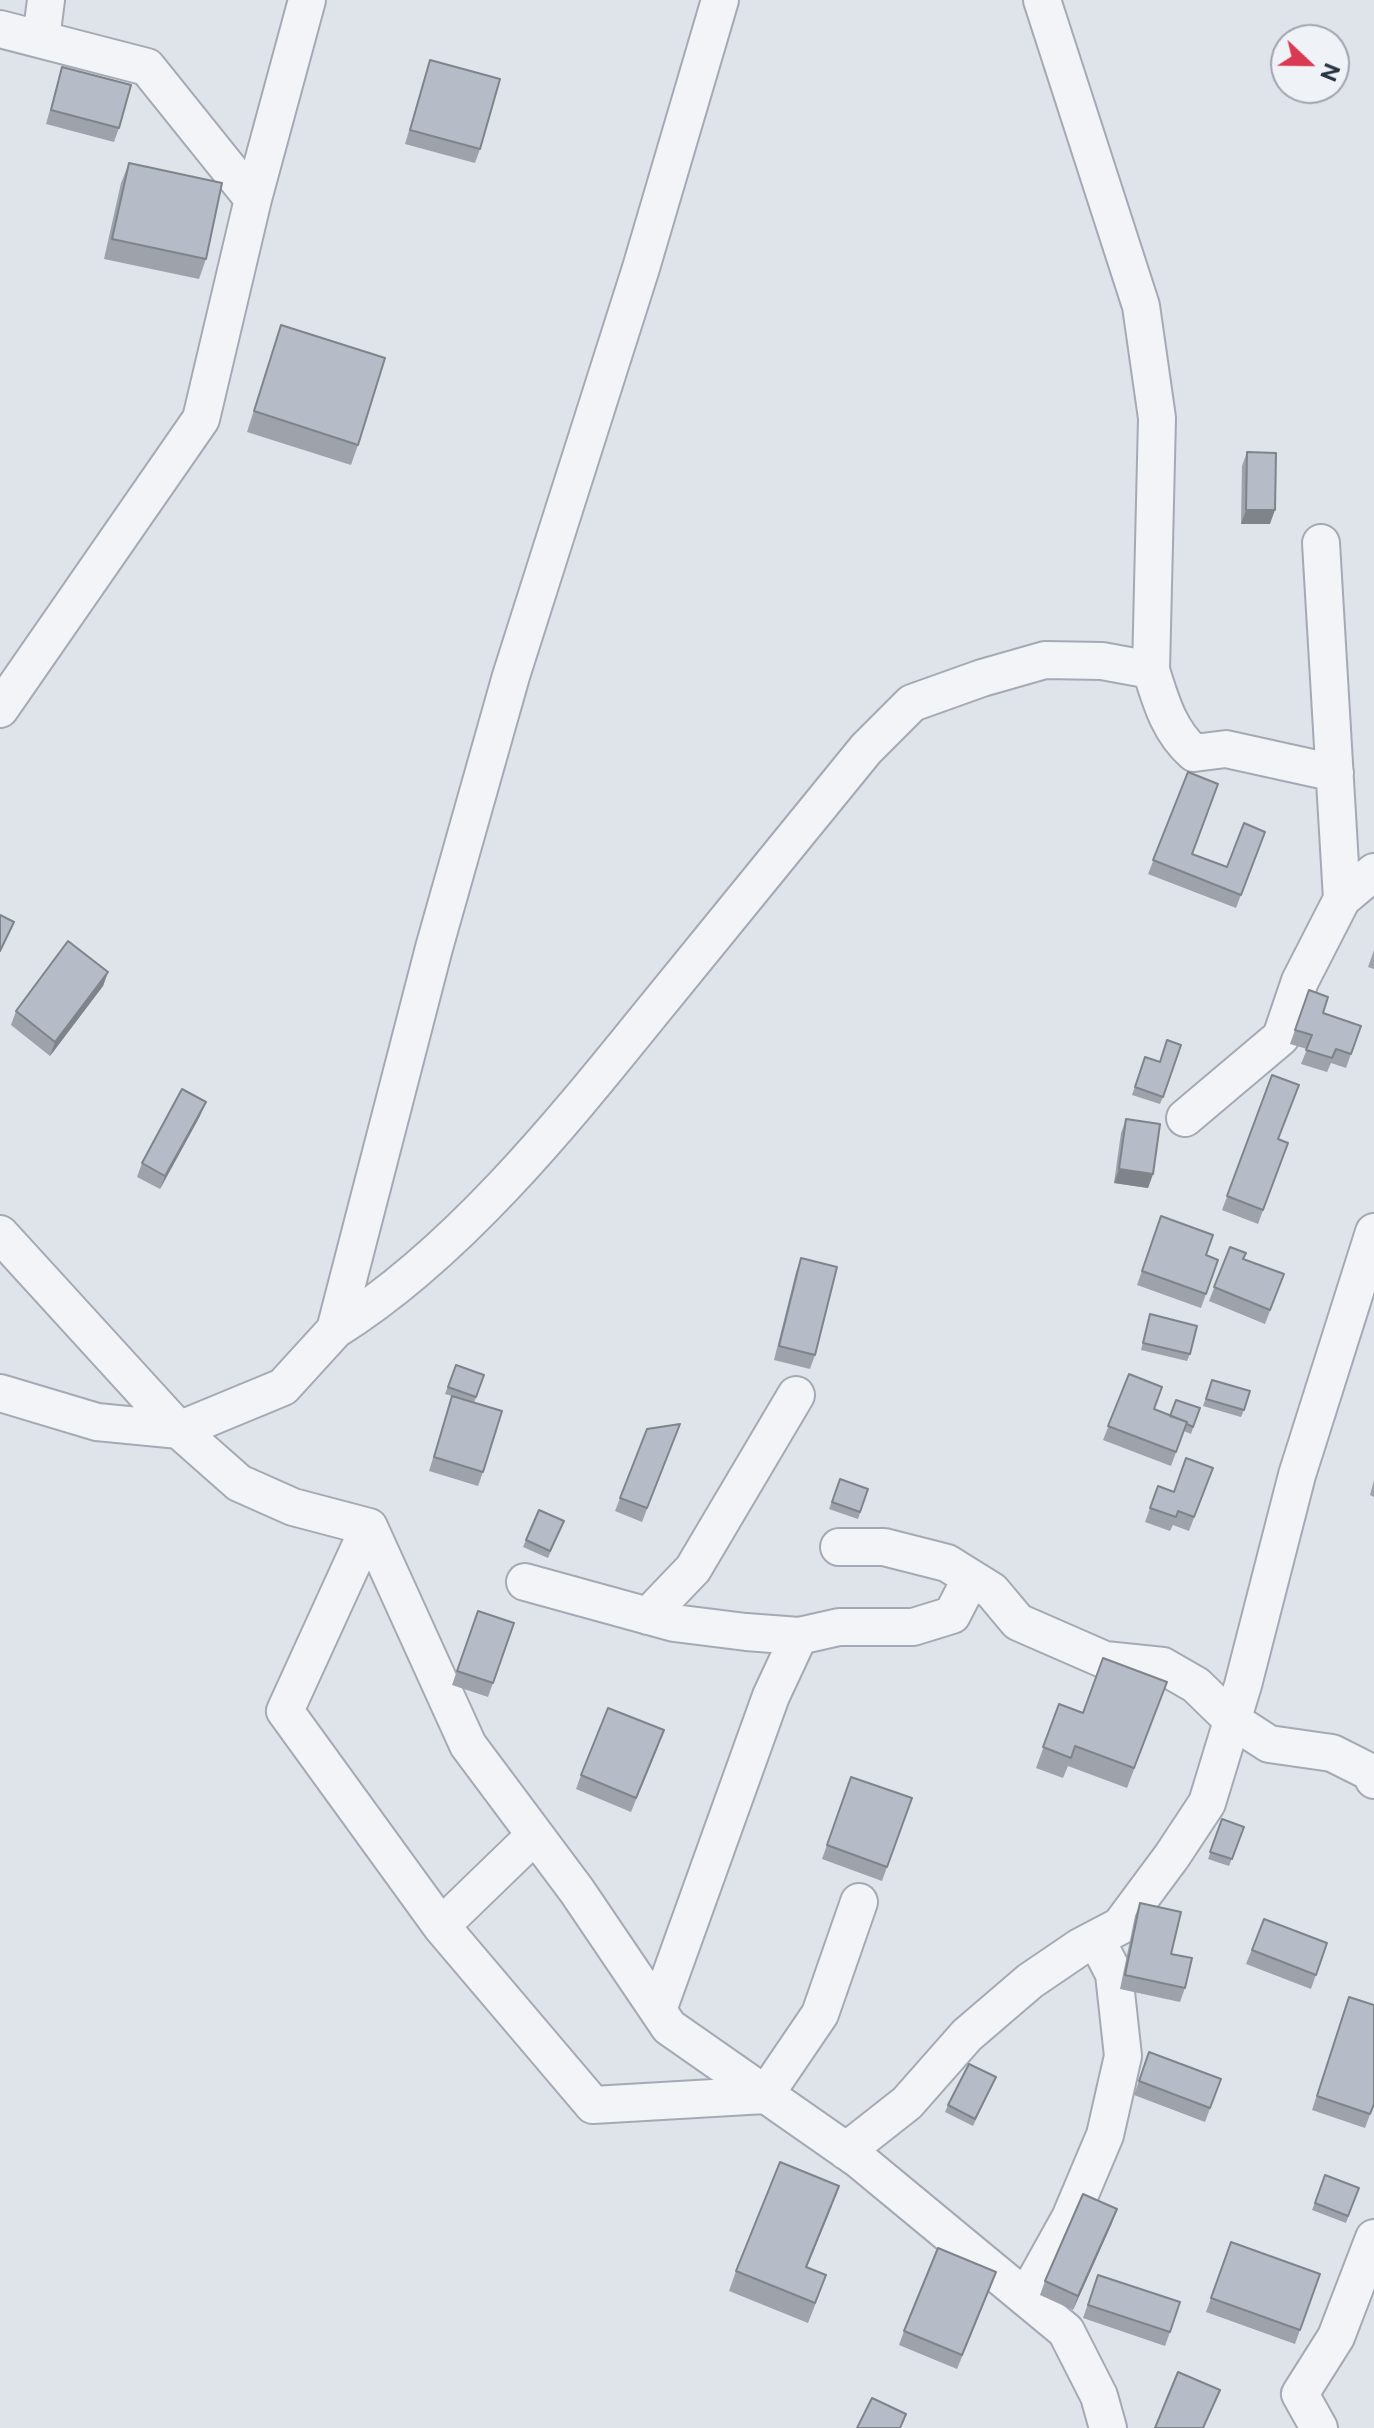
<!DOCTYPE html>
<style>
body{margin:0}
#map{position:relative;width:1374px;height:2428px;overflow:hidden;background:#dfe3ea;font-family:"Public Sans",sans-serif}
canvas{display:block}
.north{position:absolute;left:1270px;top:24px;width:80px;height:80px;box-sizing:border-box;background:#eff2f7;border:2px solid #9fa5af;border-radius:50%;rotate:112deg;font-size:22px;font-weight:700;line-height:32px;text-align:center;color:#273142}
.north::after{content:'';display:block;margin:auto;width:28px;height:36px;background:#d93a52;clip-path:polygon(50% 0,100% 100%,50% 72%,0 100%)}
</style>
<div id="map">
<canvas width="1374" height="2428"></canvas>
<div class="north">N</div>
</div>
<script>
const g = document.querySelector('canvas').getContext('2d');
g.lineJoin = 'round';
function strokePath(path, color, width, dash) { g.strokeStyle = color; g.lineWidth = width; g.lineCap = dash ? 'butt' : 'round'; g.setLineDash(dash || []); g.stroke(path); }
function fill(path, color) { g.fillStyle = color; g.fill(path, 'evenodd'); }
const street = new Path2D(`
 M1042 0 1141 306 1157 418 1151 670
 M0 29 147 67 253 199
 M41 39 46 0
 M1321 543 1342 899
 M0 709 201 419 253 199 307 0
 M1185 1118 1281 1037 1300 981 1342 899 1374 872
 M0 1234 179 1430 239 1483 293 1507 369 1527 468 1745 577 1891 669 2027 858 2159 1066 2331 1099 2396 1108 2428
 M335 1330C454 1256 559 1127 647 1018 720 928 793 839 866 749L912 703 982 678 1045 660 1102 661 1151 670C1161 702 1169 731 1194 753L1226 749 1335 773
 M0 1393 97 1422 179 1430 283 1387 335 1330 434 948 511 676 641 268 720 0
 M369 1527 285 1711 441 1926 593 2105 765 2095 820 2014 859 1902
 M839 1547H884L947 1563 992 1591 1018 1622 1105 1660 1163 1666 1196 1685 1232 1720 1269 1744 1332 1753 1370 1772 1374 1780
 M525 1582 674 1623 746 1632 799 1636
 M648 1616 693 1569 796 1395
 M441 1926 535 1835
 M658 2010 771 1696 799 1636 839 1627H913L952 1615 971 1578
 M846 2151 907 2103 967 2035 1030 1981 1080 1947 1120 1926 1172 1856 1207 1803 1243 1685 1297 1475 1374 1232
 M1026 2297 1070 2218 1105 2135 1123 2056 1114 1974 1096 1939
 M1319 2428 1300 2394 1336 2337 1374 2238`);
strokePath(street, '#a4aab4', 40);
strokePath(street, '#f2f4f8', 36);
fill(new Path2D(`
 M430 60 480 149 475 163 405 144Z
 M62 67 119 128 114 142 46 124Z
 M129 163 206 259 199 279 104 259 121 183Z
 M281 325 358 445 351 465 247 432Z
 M1247 452 1270 524H1241L1242 466Z
 M1188 772 1192 854 1227 867 1265 832 1236 908 1148 874Z
 M1374 950V969L1368 967Z
 M108 972 103 986 50 1056 11 1025 16 1011Z
 M1309 990 1323 1013 1361 1026 1346 1068 1331 1063 1327 1072 1301 1064 1307 1049 1290 1044Z
 M1145 1057 1160 1062 1163 1097 1160 1104 1132 1095Z
 M1272 1075 1279 1139 1288 1143 1258 1224 1222 1210Z
 M200 1116 160 1189 137 1177 142 1163Z
 M1126 1119 1153 1174 1148 1188 1114 1183 1121 1133Z
 M1161 1216 1206 1255 1218 1260 1201 1308 1137 1285Z
 M1230 1247 1243 1259 1284 1274 1265 1324 1209 1301Z
 M801 1258 815 1355 810 1369 774 1360 796 1272Z
 M1150 1314 1190 1354 1187 1361 1141 1350Z
 M456 1365 484 1375 474 1403 483 1472 478 1486 429 1471 452 1396 445 1394Z
 M1129 1374 1154 1409 1170 1416 1200 1408 1191 1434 1184 1431 1171 1466 1103 1440Z
 M1212 1380 1244 1410 1241 1417 1203 1406Z
 M680 1424 642 1522 615 1511 647 1429Z
 M1213 1468 1189 1531 1173 1525 1170 1531 1145 1522 1158 1486 1174 1492Z
 M840 1479 868 1489 858 1519 829 1509Z
 M1374 1480V1497L1370 1495Z
 M564 1521 548 1558 523 1547 526 1540Z
 M478 1611 514 1623 488 1697 452 1685Z
 M1167 1682 1127 1788 1068 1766 1063 1778 1036 1768 1059 1704 1083 1713Z
 M659 1744 631 1812 576 1789 581 1775Z
 M851 1777 912 1798 882 1881 822 1859Z
 M1222 1819 1244 1827 1229 1866 1208 1859Z
 M1140 1903 1171 1954 1185 1988 1180 2002 1120 1989 1135 1916Z
 M1264 1919 1327 1943 1311 1989 1246 1964Z
 M1344 2011 1374 2104 1365 2128 1312 2110Z
 M1149 2052 1221 2079 1205 2122 1134 2095Z
 M996 2077 973 2126 945 2112 948 2105Z
 M1325 2175 1359 2188 1346 2223 1312 2210Z
 M832 2206 807 2267 819 2295 808 2323 729 2291 736 2271Z
 M1112 2223 1073 2310 1040 2295 1045 2281Z
 M1231 2242 1320 2274 1295 2344 1206 2312Z
 M1098 2275 1170 2332 1165 2346 1083 2318Z
 M991 2286 957 2369 899 2345 904 2331Z`), '#9da2ab');
fill(new Path2D(`
 M1246 510H1275L1270 524H1241Z
 M108 972 103 986 50 1056 55 1042Z
 M206 1102 200 1116 160 1189 165 1176Z
 M1119 1169 1153 1174 1148 1188 1114 1183Z
 M1117 2209 1112 2223 1073 2310 1078 2296Z`), '#7f848b');
const building = new Path2D(`
 M430 60 500 79 480 149 410 130Z
 M62 67 131 85 119 128 51 110Z
 M129 163 222 183 206 259 112 239Z
 M281 325 385 358 358 445 254 411Z
 M1247 452 1276 453 1275 510H1246Z
 M1188 772 1218 784 1192 854 1227 867 1244 823 1265 832 1241 895 1153 860Z
 M0 915 14 922 0 951Z
 M68 941 108 972 55 1042 16 1011Z
 M1309 990 1328 997 1323 1013 1361 1026 1351 1054 1336 1049 1332 1058 1306 1050 1312 1035 1295 1030Z
 M1167 1040 1181 1045 1163 1097 1135 1087 1145 1057 1160 1062Z
 M1272 1075 1299 1085 1278 1139 1288 1143 1263 1210 1227 1196Z
 M182 1089 206 1102 165 1176 142 1163Z
 M1126 1119 1160 1124 1153 1174 1119 1169Z
 M1161 1216 1213 1235 1206 1255 1218 1260 1206 1294 1142 1271Z
 M1230 1247 1246 1253 1243 1259 1284 1274 1270 1310 1214 1287Z
 M801 1258 837 1267 815 1355 779 1346Z
 M1150 1314 1197 1326 1190 1354 1143 1343Z
 M456 1365 484 1375 476 1397 448 1387Z
 M1129 1374 1162 1387 1154 1409 1187 1422 1176 1452 1108 1426Z
 M1212 1380 1250 1391 1244 1410 1206 1399Z
 M452 1396 502 1411 483 1472 434 1457Z
 M1176 1400 1200 1408 1193 1427 1187 1424V1422L1170 1416Z
 M680 1424 647 1508 620 1498 647 1429Z
 M1186 1458 1213 1468 1194 1517 1178 1511 1176 1517 1150 1508 1158 1486 1174 1492Z
 M840 1479 868 1489 860 1512 832 1502Z
 M539 1510 564 1521 550 1551 526 1540Z
 M478 1611 514 1623 493 1683 457 1671Z
 M1103 1658 1167 1682 1134 1768 1075 1746 1071 1758 1043 1747 1059 1704 1083 1713Z
 M608 1708 664 1730 636 1798 581 1775Z
 M851 1777 912 1798 887 1867 827 1845Z
 M1222 1819 1244 1827 1232 1859 1210 1852Z
 M1140 1903 1181 1912 1171 1954 1192 1958 1185 1988 1125 1975Z
 M1264 1919 1327 1943 1316 1975 1252 1950Z
 M1349 1997 1374 2005V2104L1370 2114 1317 2096Z
 M1149 2052 1221 2079 1210 2108 1139 2081Z
 M969 2064 996 2077 975 2119 948 2105Z
 M780 2162 839 2186 806 2267 826 2275 815 2303 736 2271Z
 M1325 2175 1359 2188 1348 2216 1315 2203Z
 M1083 2194 1117 2209 1078 2296 1045 2281Z
 M1231 2242 1320 2274 1300 2330 1211 2298Z
 M938 2248 996 2272 962 2355 904 2331Z
 M1098 2275 1180 2302 1170 2332 1088 2305Z
 M1178 2372 1220 2390 1203 2428H1155Z
 M872 2398 906 2414 900 2428H857Z`);
fill(building, '#b6bcc7');
strokePath(building, '#7f848b', 2);
</script>
